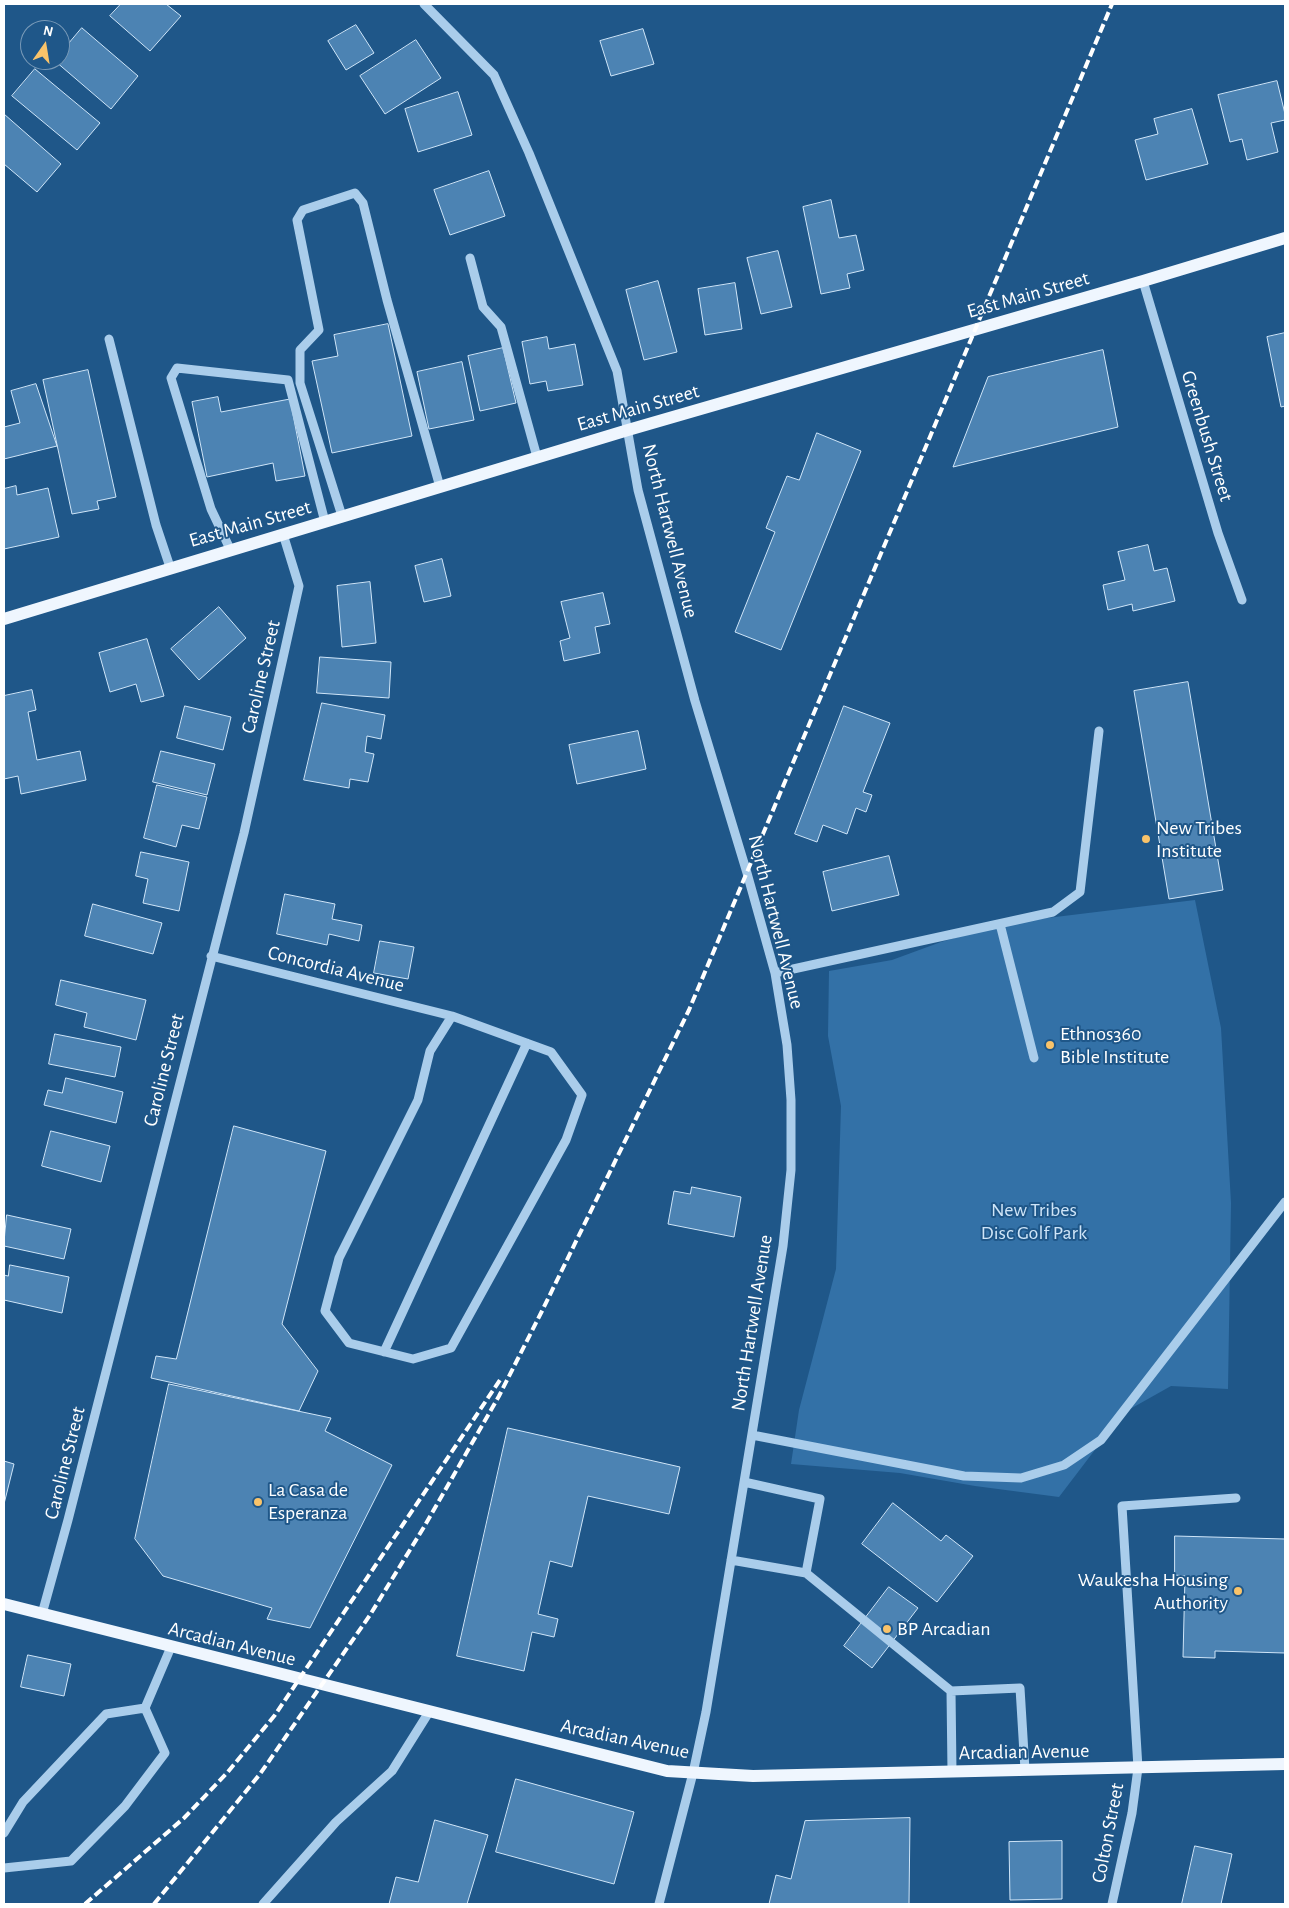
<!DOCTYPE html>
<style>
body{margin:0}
#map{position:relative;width:1289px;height:1908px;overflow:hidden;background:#1f5789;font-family:"Alegreya Sans",sans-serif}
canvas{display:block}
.frame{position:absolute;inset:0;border:5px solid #fff;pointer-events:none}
.north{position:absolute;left:20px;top:20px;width:50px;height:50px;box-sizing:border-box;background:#1f5789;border:1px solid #799ab8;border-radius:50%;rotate:13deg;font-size:14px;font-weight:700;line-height:20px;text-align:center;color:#fff}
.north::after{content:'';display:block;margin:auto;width:18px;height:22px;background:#f9c36a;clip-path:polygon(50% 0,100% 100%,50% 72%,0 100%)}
</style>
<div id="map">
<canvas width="1289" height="1908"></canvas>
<div class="frame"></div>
<div class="north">N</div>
</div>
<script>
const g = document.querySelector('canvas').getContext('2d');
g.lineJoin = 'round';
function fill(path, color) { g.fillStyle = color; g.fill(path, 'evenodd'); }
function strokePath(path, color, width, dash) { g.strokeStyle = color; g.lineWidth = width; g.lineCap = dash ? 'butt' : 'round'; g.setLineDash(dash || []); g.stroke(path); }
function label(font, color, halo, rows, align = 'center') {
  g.font = font + ' "Alegreya Sans",sans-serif'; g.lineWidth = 4; g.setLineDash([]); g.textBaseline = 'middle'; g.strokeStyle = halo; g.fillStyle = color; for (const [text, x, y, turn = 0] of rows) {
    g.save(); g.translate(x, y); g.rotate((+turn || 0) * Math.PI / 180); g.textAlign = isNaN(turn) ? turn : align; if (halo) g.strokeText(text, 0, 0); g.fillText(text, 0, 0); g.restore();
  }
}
fill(new Path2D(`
 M1195 900 1221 1028 1231 1203 1228 1389 1171 1386 1123 1413 1059 1497 975 1486 900 1473 791 1464 799 1410 836 1269 841 1106 828 1036 829 971 892 960 941 942 1006 923Z`), '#3371a7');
const building = new Path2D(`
 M121 4H166L181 16 150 51 110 16Z
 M356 25 374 53 346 70 328 41Z
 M82 28 138 76 111 109 55 61 60 60V54Z
 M643 29 654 64 611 76 600 41Z
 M416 40 441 78 385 114 360 76Z
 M35 69 100 123 77 150 12 96Z
 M1277 81 1285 114V120L1271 123 1278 152 1247 160 1242 139 1230 142 1218 95Z
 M458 92 472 135 418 152 405 109Z
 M1192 109 1208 164 1146 180 1135 140 1158 134 1154 119Z
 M4 114 61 164 37 192 4 164Z
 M489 171 505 216 450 235 434 190Z
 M831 200 839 238 856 235 864 270 847 274 850 288 821 294 803 207Z
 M778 251 792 307 761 314 747 258Z
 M658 281 677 352 644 360 626 290Z
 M735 283 742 329 705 335 698 289Z
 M388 324 412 436 332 453 312 361 338 356 334 335Z
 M1285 333V406L1281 407 1267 337Z
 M547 337 549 349 575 344 583 385 548 391 546 381 530 384 522 342Z
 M503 348 516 403 480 411 468 356Z
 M1103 350 1118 427 953 467 988 377Z
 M462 362 474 420 429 429 417 372Z
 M88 370 116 497 97 501 99 509 72 514 43 380Z
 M36 384 57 446 4 459V427L20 423 11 391Z
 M218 397 221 412 290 399 305 476 276 481 273 463 207 477 192 402Z
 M817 433 861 451 781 650 735 632 775 532 766 528 787 476 799 480Z
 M16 486 17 495 48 488 59 537 4 549V489Z
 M1148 545 1154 571 1167 568 1175 601 1133 611 1132 604 1108 610 1103 585 1125 580 1118 552Z
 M442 559 451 596 424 602 415 566Z
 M370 582 376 643 342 647 337 586Z
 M603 593 610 624 595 627 600 653 564 661 560 641 570 638 561 602Z
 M219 607 246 638 199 680 171 649Z
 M147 639 164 696 141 702 136 684 110 692 99 653Z
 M320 657 391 662 389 698 317 693Z
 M1188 682 1223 890 1169 899 1134 691Z
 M32 690 36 710 28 712 37 760 80 751 86 780 21 794 18 776 4 779V696Z
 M322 703 385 715 381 739 367 736 365 752 374 754 368 782 350 779 349 788 304 780Z
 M185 706 231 717 223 750 177 738Z
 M844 706 890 723 863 792 872 795 866 812 856 808 847 834 823 825 817 842 795 834Z
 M638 731 646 769 577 784 569 745Z
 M161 751 215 764 207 795 153 782Z
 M157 785 207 797 199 829 182 825 176 847 144 838Z
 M141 852 189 862 179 911 143 903 148 879 136 876Z
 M889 856 899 895 832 911 823 872Z
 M285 894 335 904 332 919 362 925 359 941 329 934 327 945 277 934Z
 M93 904 162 923 153 954 85 936Z
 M380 941 414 947 408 979 374 973Z
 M61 980 146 1000 136 1040 84 1027 87 1013 56 1005Z
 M55 1034 121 1047 115 1077 49 1064Z
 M66 1078 123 1092 116 1123 44 1105 48 1090 62 1093Z
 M234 1126 326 1151 282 1324 318 1371 299 1411 151 1378 156 1356 176 1359Z
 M51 1131 110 1146 101 1182 42 1166Z
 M692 1187 741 1197 734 1237 668 1224 674 1191 690 1194Z
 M7 1215 71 1229 64 1259 4 1246Z
 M10 1265 69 1277 62 1313 4 1300V1275L8 1276Z
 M169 1384 331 1418 325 1431 392 1465 310 1628 267 1619 272 1608 163 1576 135 1539Z
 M508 1428 680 1467 669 1514 588 1496 572 1567 550 1561 538 1614 558 1619 554 1637 532 1632 524 1671 457 1656Z
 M4 1461 14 1464 4 1504Z
 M893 1503 941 1541 946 1535 973 1556 937 1602 862 1544Z
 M1175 1536 1285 1539V1653L1215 1651V1658L1183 1657 1185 1576 1175 1575Z
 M889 1587 918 1608 872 1668 844 1646Z
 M28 1655 71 1664 64 1696 21 1687Z
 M516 1779 634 1812 614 1884 496 1852Z
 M910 1818 909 1904H769L776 1875 791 1879 805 1821Z
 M435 1820 488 1835 467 1904H389L396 1877 418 1882Z
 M1062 1841V1899L1010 1900 1009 1842Z
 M1195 1846 1232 1854 1221 1904H1182Z`);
fill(building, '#4c83b3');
strokePath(building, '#cfe5f8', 1);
strokePath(new Path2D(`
 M424 4 494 75 529 153 617 371 638 490 695 701 747 873 775 973 787 1045 791 1100V1170L783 1246 706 1712 693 1773 659 1904
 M470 258 483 307 501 327 537 457
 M1143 281 1218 533 1242 600
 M109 339 156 525 170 567
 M342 516 300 383V350L319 330 297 220 303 210 355 193 363 203 387 300 440 487
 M230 549 211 509 171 378 177 368 288 380 325 522
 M1000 924 1034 1058
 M211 956 452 1016 551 1052 582 1095 566 1140 451 1348 413 1359 349 1343 325 1311 339 1258 418 1100 430 1051 452 1016
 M775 973 1053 912 1080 892 1099 731
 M384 1352 527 1043
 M752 1435 964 1476 1021 1478 1064 1465 1101 1440 1285 1202
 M744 1482 820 1499 806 1573 951 1691
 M731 1560 806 1573
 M42 1614 68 1520 244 833 299 586 283 534
 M952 1772 951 1691 1020 1688 1025 1770
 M4 1833 23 1802 106 1714 145 1708
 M4 1868 71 1861 125 1806 165 1753 145 1708 171 1647
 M263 1904 336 1822 392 1771 429 1712
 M1112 1904 1132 1813 1138 1768 1122 1506 1236 1498`), '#aacdeb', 9);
strokePath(new Path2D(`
 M4 619 628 430 1143 281 1285 238
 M4 1604 667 1771 753 1776 1285 1764`), '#eff6fe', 12);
strokePath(new Path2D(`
 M85 1904 184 1818 227 1773 275 1715 500 1380
 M154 1904 260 1774 370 1615 424 1527 499 1396 542 1311 689 1010 1112 4`), '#fff', 4, [9, 4]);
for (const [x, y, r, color] of [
 [1146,839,5,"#f9c36a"],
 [1050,1045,5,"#f9c36a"],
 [258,1502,5,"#f9c36a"],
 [1238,1591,5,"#f9c36a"],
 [887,1629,5,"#f9c36a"]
]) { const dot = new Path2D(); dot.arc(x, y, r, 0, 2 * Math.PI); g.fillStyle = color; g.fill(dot); strokePath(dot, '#1f5789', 2); }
label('20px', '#fff', '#1f5789', [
 ["East Main Street",1028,295,-16],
 ["East Main Street",638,408,-16],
 ["Greenbush Street",1207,436,73],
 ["East Main Street",250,524,-16],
 ["North Hartwell Avenue",670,531,76],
 ["Caroline Street",261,677,-77],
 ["North Hartwell Avenue",776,922,76],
 ["Concordia Avenue",336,969,14],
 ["Caroline Street",164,1070,-76],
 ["North Hartwell Avenue",752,1323,-81],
 ["Caroline Street",65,1463,-76],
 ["Arcadian Avenue",232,1644,14],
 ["Arcadian Avenue",625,1739,12],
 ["Arcadian Avenue",1024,1752,-1],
 ["Colton Street",1108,1833,-79]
]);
label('20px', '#fff', '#1f5789', [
 ["New Tribes",1156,828],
 ["Institute",1156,851],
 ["Ethnos360",1060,1034],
 ["Bible Institute",1060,1057],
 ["La Casa de",268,1490],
 ["Esperanza",268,1513],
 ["Waukesha Housing",1228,1580,"right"],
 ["Authority",1228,1603,"right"],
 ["BP Arcadian",897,1629]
], 'left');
label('20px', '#cfe5f8', '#1f5789', [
 ["New Tribes",1034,1210],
 ["Disc Golf Park",1034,1233]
]);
</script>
